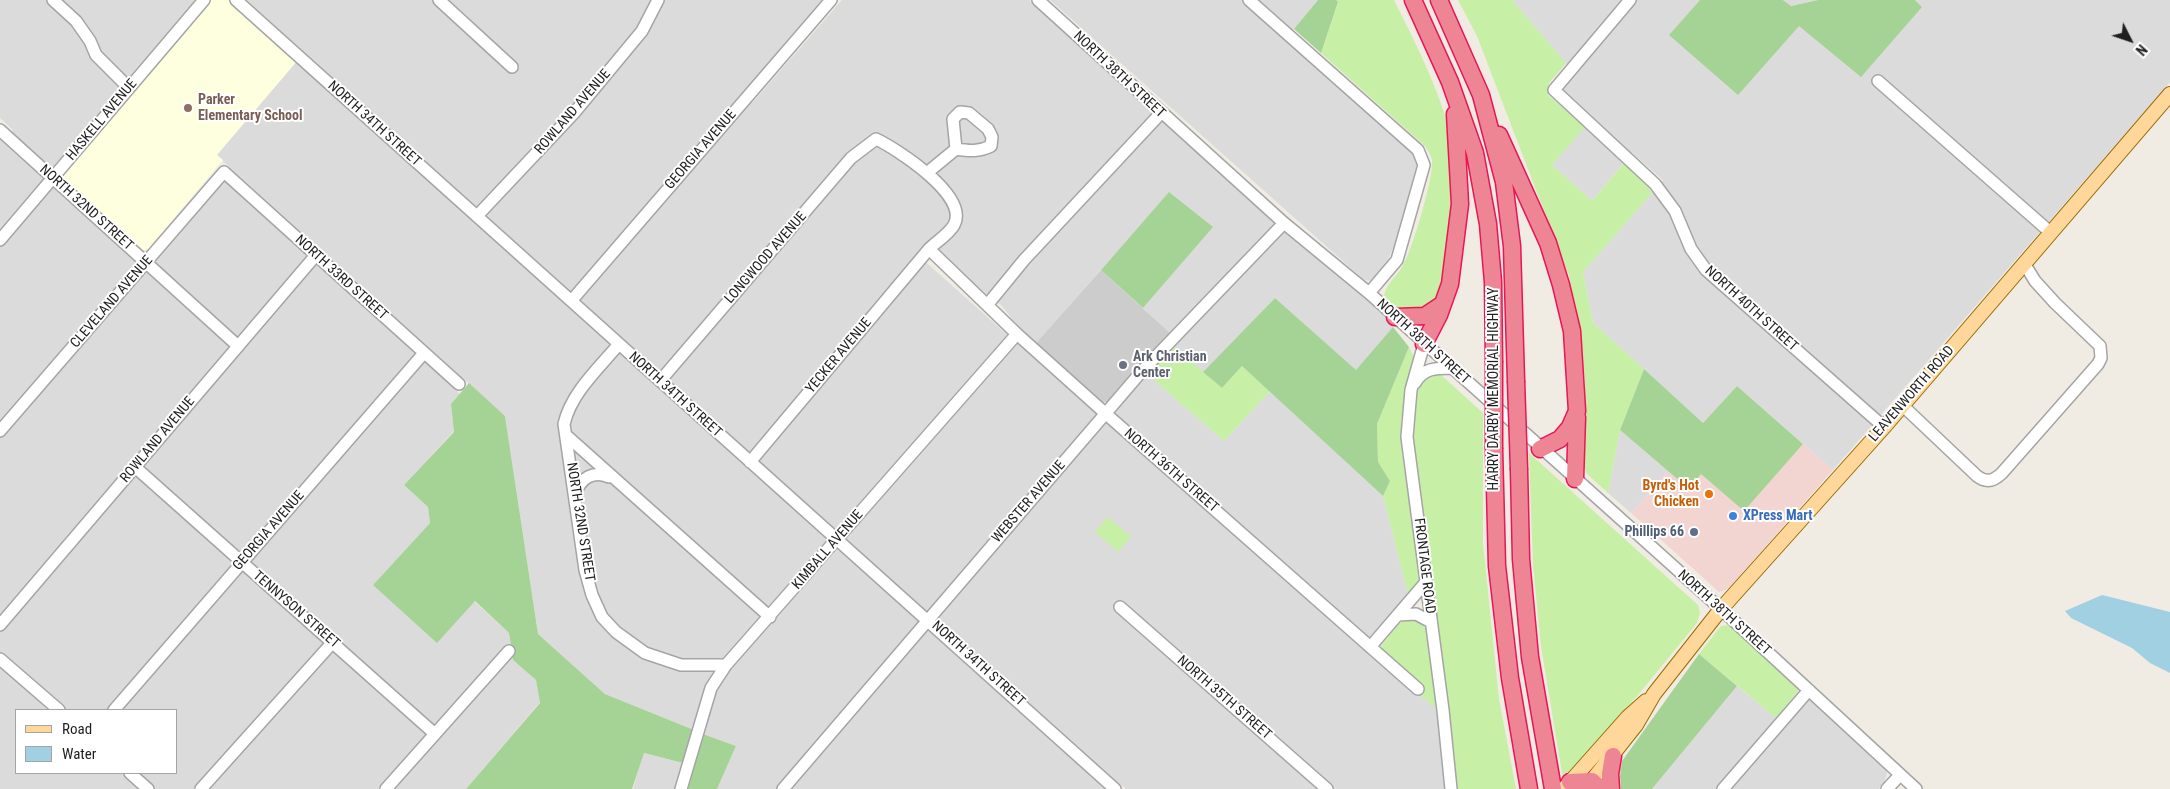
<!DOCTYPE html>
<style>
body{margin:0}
#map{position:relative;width:2170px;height:789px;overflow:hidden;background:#f0ece4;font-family:"Roboto Condensed",sans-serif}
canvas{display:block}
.legend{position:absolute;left:15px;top:709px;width:162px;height:65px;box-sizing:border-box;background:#fff;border:1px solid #a5a5a5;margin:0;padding:6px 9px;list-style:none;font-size:15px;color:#1e1e1e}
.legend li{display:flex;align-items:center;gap:10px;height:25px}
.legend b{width:25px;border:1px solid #a5a5a5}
.north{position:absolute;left:2105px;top:15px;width:50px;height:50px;-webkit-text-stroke:4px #fff;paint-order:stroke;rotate:131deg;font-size:14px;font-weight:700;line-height:20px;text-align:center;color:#1e1e1e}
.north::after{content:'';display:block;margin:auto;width:18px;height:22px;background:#1e1e1e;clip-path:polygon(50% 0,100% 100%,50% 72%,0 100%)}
</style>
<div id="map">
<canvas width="2170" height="789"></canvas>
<ul class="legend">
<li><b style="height:6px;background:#ffd79a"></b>Road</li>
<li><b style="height:14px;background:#a0d0e1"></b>Water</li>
</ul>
<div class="north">N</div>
</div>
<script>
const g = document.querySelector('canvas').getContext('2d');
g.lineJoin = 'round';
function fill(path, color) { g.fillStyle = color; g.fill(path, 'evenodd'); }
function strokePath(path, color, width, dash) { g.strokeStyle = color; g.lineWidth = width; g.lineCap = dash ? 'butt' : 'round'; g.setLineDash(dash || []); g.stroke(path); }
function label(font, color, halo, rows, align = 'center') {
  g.font = font + ' "Roboto Condensed",sans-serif'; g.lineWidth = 4; g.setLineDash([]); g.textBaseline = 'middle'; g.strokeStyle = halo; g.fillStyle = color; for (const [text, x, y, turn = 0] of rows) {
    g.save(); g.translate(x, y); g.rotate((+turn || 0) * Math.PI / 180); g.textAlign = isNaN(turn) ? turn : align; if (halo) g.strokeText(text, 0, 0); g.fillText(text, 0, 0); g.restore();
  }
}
fill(new Path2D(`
 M0 0H197L131 77 126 76 116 67 102 52 95 36 87 42 120 85 121 91 47 178 146 267 224 179 309 255 281 288 290 295 316 264H320L460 394 451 404 454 431 404 485 428 507 430 523 373 585 474 601 509 633 513 660 536 680 540 702 466 789H0V137L4 140 13 130 0 118ZM16 710H176V773H16Z
 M246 0H824L742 94 752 103 842 0H1029L1267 216 1361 295 1384 316 1393 327 1356 371 1275 298 1203 372 1172 345 1170 334 1143 308 1212 227 1169 193 1036 343 1015 323 1002 306 988 294 980 293 927 249 920 257 1192 499 1200 488 1114 412 1147 374 1224 441 1270 391 1383 496 1408 594 1361 646 1437 709 1445 789H1126L975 654 967 662 1108 789H717L736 746 703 734 715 689 725 675 846 540 534 259 527 269 826 535 828 539 826 546 712 674 694 730 605 694 538 634 505 416 216 155 304 53Z
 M1050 0H1318L1285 40 1406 147 1413 155 1417 164 1396 242 1388 259 1375 276 1369 281 1363 279Z
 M1512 0H1700L1669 35 1799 26 1922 7 1915 0H2170V82L1833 470 1737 386 1703 423 1593 323 1583 272 1663 180 1632 153 1592 201 1552 165 1592 117 1563 90 1575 74Z
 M1783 0H1818L1790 6Z
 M1620 430 1668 471 1631 513 1608 493Z
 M1737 686 1785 725 1809 698 1883 765 1887 773 1884 783 1879 789H1652Z
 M643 753 683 763 674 789H633Z`), '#dcdbdb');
fill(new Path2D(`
 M1803 444 1833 470 1728 589 1719 592 1631 513 1668 471 1688 488 1701 474 1744 510Z`), '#f2d4d1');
fill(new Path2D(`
 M211 0H229L297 61 217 155 223 160 148 249 141 250 63 179V174Z`), '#feffde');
fill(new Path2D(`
 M1101 270 1171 334 1107 402H1101L1036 343Z`), '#ccc');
fill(new Path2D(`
 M1336 0H1394C1412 36 1437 85 1447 123 1460 177 1448 234 1440 287 1438 294 1436 300 1430 305 1415 317 1394 310 1384 296 1386 284 1396 277 1402 267 1412 252 1434 177 1432 160 1431 155 1428 151 1425 146L1321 53 1338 3Z
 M1458 0H1512L1566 63 1549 83 1548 95 1585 127 1552 165 1592 201 1624 163 1647 185 1652 193 1583 272 1593 323 1644 369 1620 430 1608 493 1587 474 1582 461 1585 379 1578 327 1569 276 1477 36Z
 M1172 345 1222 388 1242 366 1270 391 1224 441 1147 374Z
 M1409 347 1414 357V365L1406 391 1401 422V445L1420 579 1408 594 1383 496 1390 481 1378 463 1377 424Z
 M1441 375 1483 413V543L1499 699 1516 789H1457L1445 676 1413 448C1413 424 1406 376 1441 375Z
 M1529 453 1698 605 1700 613 1697 623 1638 695 1563 779 1541 646 1533 565Z
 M1108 517 1131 537 1118 552 1095 532Z
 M1409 618H1416L1427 630 1437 709 1420 695 1424 687 1383 651 1381 646 1401 622Z
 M1729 625 1799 690 1776 718 1699 654 1721 626Z`), '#c7efa5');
fill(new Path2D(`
 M1318 0H1336L1338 2 1321 53 1294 29Z
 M1700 0H1783L1791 6 1818 0H1915L1922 7 1861 77 1799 26 1738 95 1669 35Z
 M1169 192 1213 227 1143 308 1101 270Z
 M1275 298 1356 370 1393 327 1409 347 1377 424 1378 462 1390 481 1383 496 1242 366 1222 388 1203 372Z
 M1644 369 1703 423 1737 386 1803 444 1744 511 1701 474 1689 489 1620 430Z
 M469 383 505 416 538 634 605 694 694 730 683 763 644 753 632 789H466L540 703 536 680 513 660 509 633 475 601 437 643 373 585 430 523 428 507 404 485 454 432 451 404Z
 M1699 654 1737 686 1652 789H1621L1620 776 1622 761Z
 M703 734 736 746 717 789H688Z`), '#a5d395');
fill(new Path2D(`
 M2102 595 2170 612V673L2150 663 2132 648 2071 618 2065 611Z`), '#a0d0e1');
const minor = new Path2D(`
 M53 0 76 21 90 41 96 55 129 88
 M236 0 1115 789
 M439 0 512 67
 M1038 0 1284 223 1369 293 1721 609 1916 789
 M1249 0 1418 150 1424 165 1397 260 1369 293
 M1630 0 1554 90 1655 184 1675 211 1691 249 1706 270 1884 427
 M1878 81 2050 232
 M960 112 969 113 988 129 992 137 991 146C979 152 969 151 956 149L953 119Z
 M0 130 238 346
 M928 172 956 149
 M477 216 574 113 642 31 658 0
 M0 240 204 0
 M929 249 1017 334 1105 413 1418 689
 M572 300 831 0
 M988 304 1024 260 1161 113
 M619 344C599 368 571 393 564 424L585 570 592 595 602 617 616 632 645 653 681 665H726
 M1424 344 1411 390 1407 437 1443 710 1451 789
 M660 381 851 158 876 139C897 149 970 196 954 225 949 234 936 242 929 249L750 462
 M1415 383C1423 368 1436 368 1452 368
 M1902 405 1977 476C1986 483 1994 481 2002 473L2098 364 2101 358 2100 346 2055 303 2035 281 2024 263
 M0 431 224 172 459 384
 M567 436 770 617
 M135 467 435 734
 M575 495C580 478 593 470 609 477
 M1120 607 1327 789
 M1398 615 1416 614 1431 622
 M0 625 316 255
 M1371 646 1426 582
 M0 659 59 710
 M114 710 424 353
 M130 773 148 789
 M201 789 333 642
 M386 789 509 651
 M681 789 711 688 726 665 1017 334
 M783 789 1142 371 1284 223
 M1723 789 1809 690
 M1887 789 1900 775`);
const major = new Path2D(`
 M1586 788 1636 725 1654 694 1721 609 1884 427 2170 94
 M1564 789 1628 717 1646 701`);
const highway = new Path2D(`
 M1413 0 1450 82 1475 153 1488 224 1493 282 1494 361
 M1439 0 1481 95 1504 182 1512 246 1516 381
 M1499 135 1548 243 1561 285 1572 331 1577 411 1570 427 1560 439 1540 449
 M1395 317 1425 316 1443 304
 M1424 344 1439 315 1450 284 1460 204 1455 114
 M1494 449 1497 566 1510 678 1529 789
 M1519 470 1521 559 1530 657 1553 789
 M1575 479 1577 417
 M1570 782 1592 781 1600 789
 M1611 789 1610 774 1613 756`);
strokePath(minor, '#a5a5a5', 14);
strokePath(major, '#996c00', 16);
strokePath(highway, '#e91656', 19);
strokePath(minor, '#fff', 11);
strokePath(major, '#ffd79a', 14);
strokePath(highway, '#ee8595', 16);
const highwayBridge = new Path2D(`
 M1494 361V449
 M1516 381 1519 470`);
strokePath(highwayBridge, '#e91656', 19, []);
strokePath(highwayBridge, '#ee8595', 16);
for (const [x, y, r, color] of [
 [188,108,5,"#8d6e63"],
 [1123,365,5,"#6b7280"],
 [1709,494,5,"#e8710a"],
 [1733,516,5,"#3f7fe0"],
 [1694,532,5,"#5c6f8a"]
]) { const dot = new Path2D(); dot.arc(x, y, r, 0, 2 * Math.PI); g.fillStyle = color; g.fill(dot); strokePath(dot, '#fff', 2); }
label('14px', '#1e1e1e', '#fff', [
 ["NORTH 38TH STREET",1119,75,43],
 ["ROWLAND AVENUE",573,112,-49],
 ["HASKELL AVENUE",102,120,-50],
 ["NORTH 34TH STREET",374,124,42],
 ["GEORGIA AVENUE",701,150,-49],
 ["NORTH 32ND STREET",86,208,42],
 ["LONGWOOD AVENUE",766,258,-49],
 ["NORTH 33RD STREET",341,278,42],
 ["CLEVELAND AVENUE",112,302,-49],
 ["NORTH 40TH STREET",1751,309,42],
 ["NORTH 38TH STREET",1423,342,42],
 ["YECKER AVENUE",839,356,-50],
 ["HARRY DARBY MEMORIAL HIGHWAY",1494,389,-90],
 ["LEAVENWORTH ROAD",1912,394,-49],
 ["NORTH 34TH STREET",675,395,42],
 ["ROWLAND AVENUE",158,440,-50],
 ["NORTH 36TH STREET",1171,471,41],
 ["WEBSTER AVENUE",1029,502,-49],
 ["NORTH 32ND STREET",580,522,81],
 ["GEORGIA AVENUE",269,531,-49],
 ["KIMBALL AVENUE",828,550,-49],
 ["FRONTAGE ROAD",1424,566,83],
 ["TENNYSON STREET",296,610,41],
 ["NORTH 38TH STREET",1724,613,42],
 ["NORTH 34TH STREET",978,664,42],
 ["NORTH 35TH STREET",1224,698,41]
]);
label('bold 14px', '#785e54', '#fff', [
 ["Parker",198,100],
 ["Elementary School",198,116]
], 'left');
label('bold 14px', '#5b616d', '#fff', [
 ["Ark Christian",1133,357],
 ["Center",1133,373]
], 'left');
label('bold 14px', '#c56008', '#fff', [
 ["Byrd's Hot",1699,486],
 ["Chicken",1699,502]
], 'right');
label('bold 14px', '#366cbe', '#fff', [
 ["XPress Mart",1743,516]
], 'left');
label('bold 14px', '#4e5e75', '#fff', [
 ["Phillips 66",1684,532]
], 'right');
</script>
